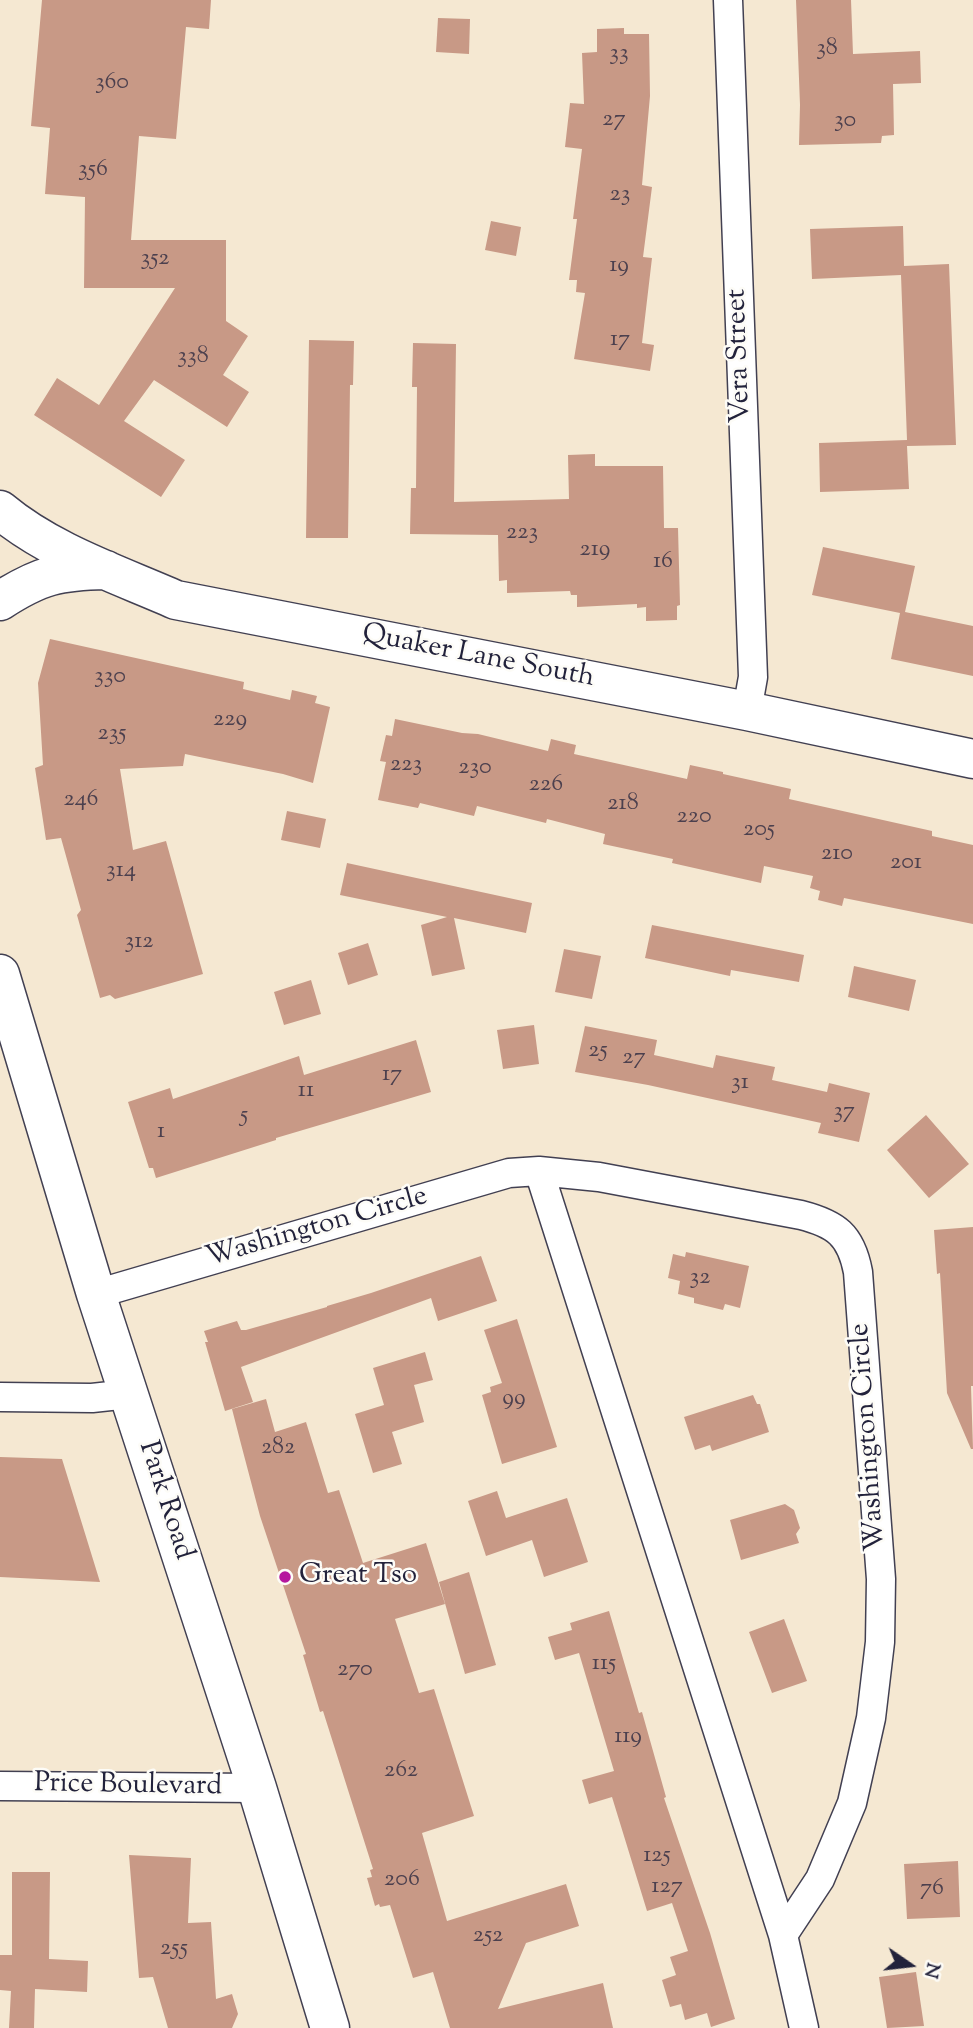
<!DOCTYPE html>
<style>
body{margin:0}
#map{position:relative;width:973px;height:2028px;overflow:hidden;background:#f5e8d2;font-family:"Sorts Mill Goudy",serif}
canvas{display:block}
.north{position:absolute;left:875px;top:1930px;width:70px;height:70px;-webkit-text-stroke:5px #fdfcf7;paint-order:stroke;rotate:104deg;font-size:19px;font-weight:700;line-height:28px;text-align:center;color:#22223b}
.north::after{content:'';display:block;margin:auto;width:24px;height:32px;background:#22223b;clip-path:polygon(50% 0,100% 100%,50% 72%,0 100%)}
</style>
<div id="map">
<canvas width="973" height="2028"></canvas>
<div class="north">N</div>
</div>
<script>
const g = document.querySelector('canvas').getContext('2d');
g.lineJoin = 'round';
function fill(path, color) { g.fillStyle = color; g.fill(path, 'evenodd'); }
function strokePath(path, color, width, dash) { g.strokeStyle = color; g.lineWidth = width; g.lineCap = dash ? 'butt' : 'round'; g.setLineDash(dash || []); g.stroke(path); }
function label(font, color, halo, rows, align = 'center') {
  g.font = font + ' "Sorts Mill Goudy",serif'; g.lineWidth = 5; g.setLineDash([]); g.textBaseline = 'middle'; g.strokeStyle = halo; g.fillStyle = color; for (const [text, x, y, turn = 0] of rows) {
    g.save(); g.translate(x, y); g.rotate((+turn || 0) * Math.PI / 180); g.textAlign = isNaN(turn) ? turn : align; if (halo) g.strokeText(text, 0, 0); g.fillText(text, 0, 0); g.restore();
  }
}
fill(new Path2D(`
 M42 0H211L209 29 186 27 176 139 139 136 131 240H226V321L248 336 223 375 249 392 227 427 154 380 124 421 185 460 161 497 34 415 57 378 99 405 175 288H84L85 197 45 194 50 128 31 126Z
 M796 0H851L853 54 920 51 921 83 893 84 894 135 882 136 881 143 799 145 800 105Z
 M438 18 470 19 469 54 436 52Z
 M624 28V34H649L650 96 642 185 652 187 643 257 652 258 642 343 654 345 650 371 574 359 585 293 576 292 577 280H569L577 219H573L582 149 565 147 570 103 584 104 582 53 597 52V29Z
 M491 221 521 227 516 256 485 250Z
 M903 226 904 266 949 264 956 445 907 446 909 489 820 492 819 443 907 440 901 275 812 279 810 229Z
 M309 340 354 341 353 385H350L348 538H306Z
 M413 343 456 344 454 502 569 499 568 455 595 454V466H663L664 528H678L680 605 677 606V620L646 621V607L637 608V604L577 607V595H571L570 591 507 593V580L499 581 498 535 410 534 411 488H416L417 387H412Z
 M823 547 915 566 905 612 973 626V676L891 659 900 613 812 595Z
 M50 639 244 682 243 689 290 700 292 690 317 696 315 703 330 707 313 783 283 774 185 754 183 766 120 769 133 850 166 841 203 974 115 999 110 995 100 998 77 915 81 910 61 838 46 840 35 768 43 765 38 683Z
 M395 719 462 733 478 734 548 751 551 739 576 745 574 754 687 779 690 765 723 772V774L791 789 789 799 932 831V836L973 845V924L844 898 842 906 818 900 820 891 810 888 813 876 764 866 761 883 672 863 673 859 603 844 605 834 547 819 546 823 477 806 474 816 420 803 418 808 378 800 386 762 380 761 386 735 392 736Z
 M287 811 326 819 320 848 281 840Z
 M347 863 532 903 526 933 454 918 465 969 432 976 421 925 447 917 340 895Z
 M652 925 804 955 799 982 731 970 730 976 645 958Z
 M368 943 378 975 348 985 338 953Z
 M564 949 601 956 592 999 555 992Z
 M854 966 916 980 909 1011 848 997Z
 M311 980 321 1014 284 1025 274 992Z
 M534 1025 539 1064 503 1069 497 1030Z
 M585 1026 657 1040 654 1055 713 1068 716 1055 775 1067 772 1080 827 1092 829 1083 870 1093 859 1142 818 1133 821 1123 648 1085 575 1072Z
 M416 1040 431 1092 276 1138V1140L156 1178 153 1168H149L128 1102 170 1088 173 1099 299 1056 304 1075Z
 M926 1115 969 1164 929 1198 887 1150Z
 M973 1227V1386H971L973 1449H971L947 1393 940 1273 937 1274 934 1230Z
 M686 1252 749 1266 740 1308 725 1304 723 1310 694 1303V1298L678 1294 680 1281 668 1278 673 1254 685 1257Z
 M481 1256 497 1301 438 1321 431 1298 241 1367 253 1402 225 1411 205 1342H208L204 1331 237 1321 241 1330H246L327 1307V1306L371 1293Z
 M517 1319 557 1447 502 1464 482 1395 491 1392 490 1387 502 1383 484 1330Z
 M425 1352 433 1380 414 1385 424 1422 392 1432 402 1464 373 1473 355 1414 384 1405 373 1368Z
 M753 1395 757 1404H760L769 1432 712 1451 710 1445 695 1450 684 1417Z
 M266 1399 275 1432 306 1422 328 1493 339 1490 363 1563 426 1543 445 1604 395 1619 419 1693 434 1689 474 1816 422 1833 447 1921 566 1884 579 1926 526 1943 498 2009 603 1983 613 2028H450L433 1972 413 1978 390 1905 380 1907 379 1904 375 1906 367 1878 372 1877 370 1870 373 1869 323 1711 320 1712 303 1655 306 1654 260 1516 241 1444 232 1409Z
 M0 1457 62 1459 100 1582 0 1577Z
 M497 1491 506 1518 567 1498 588 1562 544 1577 532 1540 486 1556 468 1501Z
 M785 1504 794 1510 800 1528 796 1534 799 1543 741 1560 730 1520Z
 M469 1572 496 1665 465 1674 439 1582Z
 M609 1611 639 1713 642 1712 666 1797 664 1798 710 1933 735 2019 711 2027 707 2013 685 2020 681 2004 670 2007 662 1980 676 1975 670 1957 688 1951 672 1903 647 1911 612 1797 589 1804 582 1780 614 1771 579 1653 555 1660 548 1637 572 1630 570 1623Z
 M784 1619 807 1681 772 1693 749 1632Z
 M129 1855 191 1858 188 1923 211 1922 216 1999 232 1994 238 2014 232 2028H168L153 1977 139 1978Z
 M958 1861 960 1917 907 1919 904 1864Z
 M12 1872H50L49 1959 88 1961 87 1992 35 1989 34 2028H9L11 1991 0 1990V1955H12Z
 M916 1972 924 2026 887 2028 879 1977Z`), '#c89986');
const minor = new Path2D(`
 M728 0 753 677 747 711
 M539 1171 783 1935 804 2028
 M96 1294 509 1173 539 1171 599 1177 801 1215C836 1224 851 1235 858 1272L881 1579 880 1642 871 1718 852 1803 820 1879 783 1935
 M0 1397 92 1398 129 1394
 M0 1786 257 1788`);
const secondary = new Path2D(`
 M0 510C50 552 117 574 176 600L747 711 973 759
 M0 601C40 575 59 571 106 570
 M0 974 96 1294 257 1788 330 2028`);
strokePath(minor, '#424052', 31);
strokePath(secondary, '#424052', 41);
strokePath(minor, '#fff', 28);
strokePath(secondary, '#fff', 38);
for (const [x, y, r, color] of [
 [285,1577,7,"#b5179e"]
]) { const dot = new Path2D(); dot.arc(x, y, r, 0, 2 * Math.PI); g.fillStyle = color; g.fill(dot); strokePath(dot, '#fdfcf7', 2.5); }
label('24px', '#4c404e', null, [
 ["38",827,50],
 ["33",619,55],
 ["360",112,84],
 ["27",614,121],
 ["30",845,122],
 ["356",93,171],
 ["23",620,196],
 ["352",155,260],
 ["19",619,267],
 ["17",620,341],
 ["338",193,358],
 ["223",522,534],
 ["219",595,551],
 ["16",663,563],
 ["330",110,678],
 ["229",230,721],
 ["235",112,735],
 ["223",406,766],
 ["230",475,769],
 ["226",546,786],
 ["246",81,801],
 ["218",623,805],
 ["220",694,818],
 ["205",759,831],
 ["210",837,855],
 ["201",906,864],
 ["314",121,872],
 ["312",139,943],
 ["25",598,1052],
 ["27",634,1059],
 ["17",392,1076],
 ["31",740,1084],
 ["11",306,1092],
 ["37",844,1113],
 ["5",244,1117],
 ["1",161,1133],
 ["32",700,1279],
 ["99",514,1400],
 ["282",278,1449],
 ["115",604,1665],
 ["270",355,1671],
 ["119",628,1738],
 ["262",401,1772],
 ["125",657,1857],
 ["206",402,1881],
 ["127",667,1888],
 ["76",932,1890],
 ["252",488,1937],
 ["255",174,1950]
]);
label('28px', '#22223b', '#fdfcf7', [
 ["Vera Street",741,356,-92],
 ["Quaker Lane South",478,658,11],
 ["Washington Circle",317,1229,-16],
 ["Washington Circle",870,1437,-94],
 ["Park Road",164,1501,72],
 ["Price Boulevard",128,1787,1]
]);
label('28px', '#22223b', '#fdfcf7', [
 ["Great Tso",299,1577]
], 'left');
</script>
